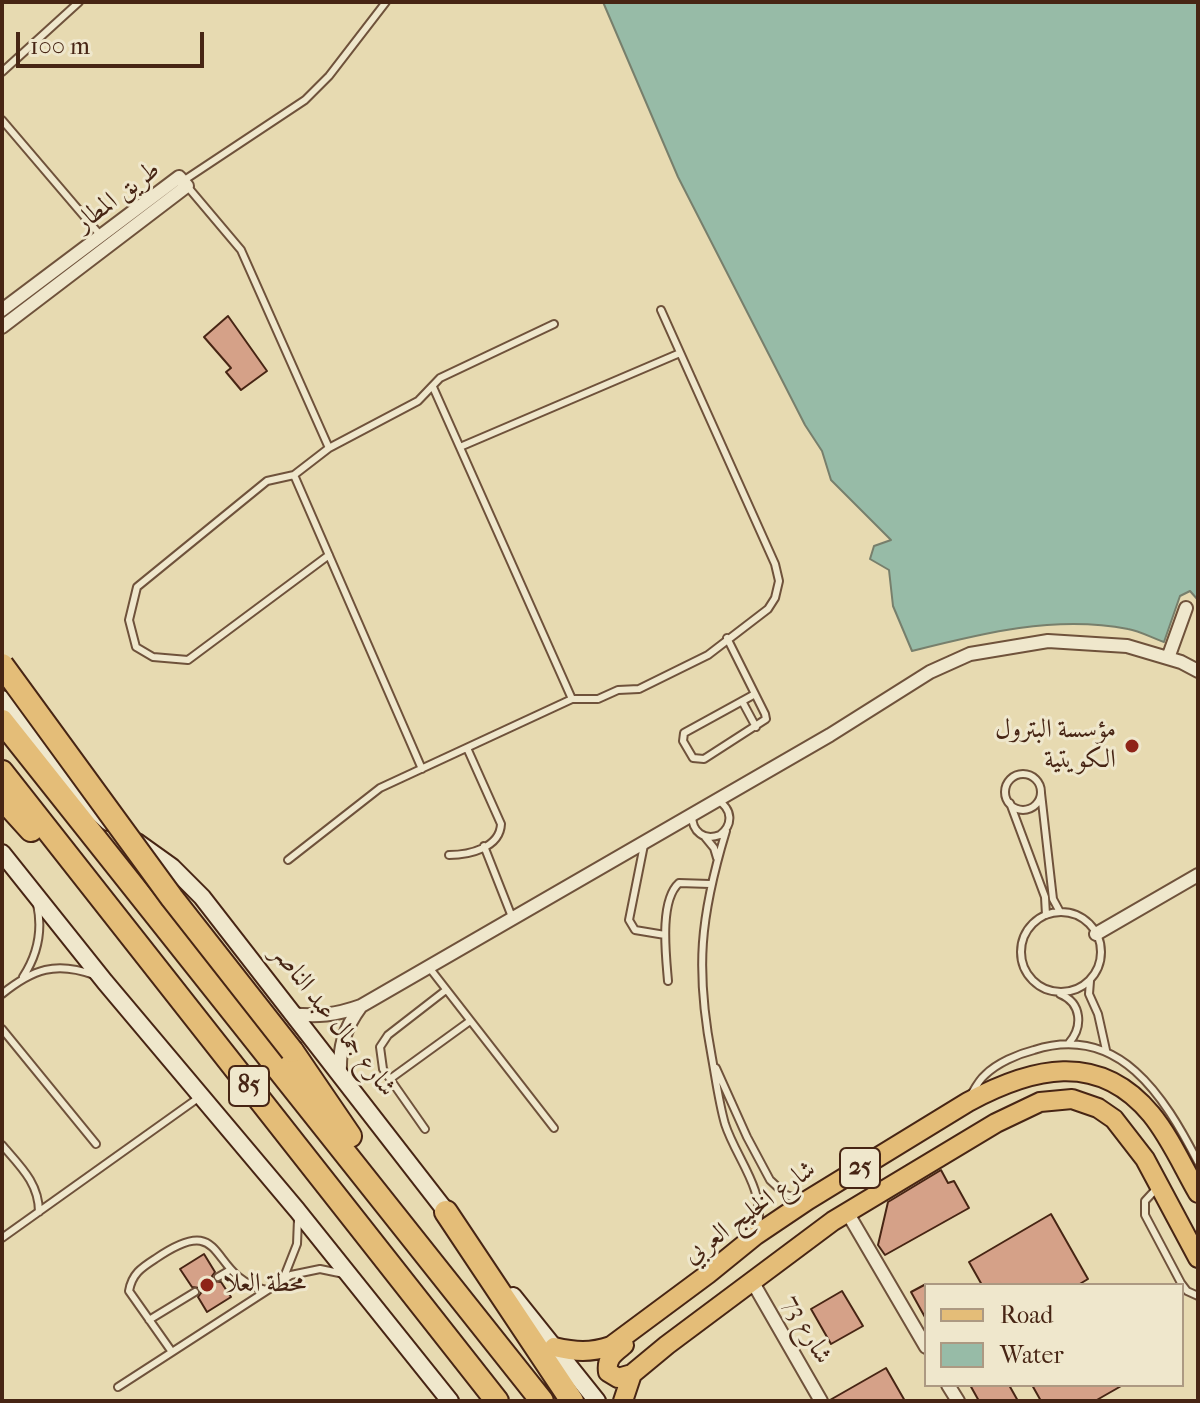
<!DOCTYPE html>
<meta charset="utf-8">
<style>
body{margin:0}
#map{position:relative;width:1200px;height:1403px;overflow:hidden;background:#e7dab1;font-family:"IM FELL French Canon",serif}
canvas{display:block}
.frame{position:absolute;inset:0;border:4px solid #472514;pointer-events:none}
.legend{position:absolute;left:924px;top:1283px;width:260px;height:104px;box-sizing:border-box;background:#efe7cc;border:2px solid #ac9982;margin:0;padding:10px 14px;list-style:none;font-size:24px;color:#472514}
.legend li{display:flex;align-items:center;gap:16px;height:40px}
.legend b{width:40px;border:2px solid #ac9982}
.scale{position:absolute;left:16px;top:32px;width:188px;height:36px;box-sizing:border-box;border:4px solid #472514;border-top:0;padding-left:10px;font-size:24px;line-height:28px;white-space:nowrap;color:#472514;-webkit-text-stroke:6px #efe7cc;paint-order:stroke}
</style>
<div id="map">
<canvas width="1200" height="1403"></canvas>
<div class="frame"></div>
<ul class="legend">
<li><b style="height:10px;background:#e4bd78"></b>Road</li>
<li><b style="height:22px;background:#97bba7"></b>Water</li>
</ul>
<div class="scale">100 m</div>
</div>
<script>
const g = document.querySelector('canvas').getContext('2d');
g.lineJoin = 'round';
function fill(path, color) { g.fillStyle = color; g.fill(path, 'evenodd'); }
function strokePath(path, color, width, dash) { g.strokeStyle = color; g.lineWidth = width; g.lineCap = dash ? 'butt' : 'round'; g.setLineDash(dash || []); g.stroke(path); }
function label(font, color, halo, rows, align = 'center') {
  g.font = font + ' "IM FELL French Canon",Amiri,serif'; g.lineWidth = 6; g.setLineDash([]); g.textBaseline = 'middle'; g.strokeStyle = halo; g.fillStyle = color; for (const [text, x, y, turn = 0] of rows) {
    g.save(); g.translate(x, y); g.rotate((+turn || 0) * Math.PI / 180); g.textAlign = isNaN(turn) ? turn : align; if (halo) g.strokeText(text, 0, 0); g.fillText(text, 0, 0); g.restore();
  }
}
const water = new Path2D(`
 M603 2H1198V600L1190 591 1180 596 1164 642C1152 638 1140 631 1128 629 1055 615 983 633 912 651L893 606 889 570 870 559 874 546 891 540 831 480 822 451 805 425 678 177Z`);
fill(water, '#97bba7');
strokePath(water, '#777f6c', 2);
const building = new Path2D(`
 M228 316 267 371 241 390 226 372 231 368 204 337Z
 M941 1170 948 1183 954 1181 969 1208 885 1255 878 1245 888 1202Z
 M1051 1214 1088 1279 1078 1285H982L969 1262Z
 M204 1254 215 1272 212 1276 213 1281 221 1282 231 1297 207 1312 198 1297 201 1293 200 1288 192 1287 180 1269Z
 M926 1284V1319L911 1292Z
 M842 1291 863 1326 831 1344 811 1309Z
 M886 1368 905 1401H830V1400Z
 M970 1385H1009L1018 1401H979Z
 M1032 1385H1123L1095 1401H1041Z`);
fill(building, '#d5a188');
strokePath(building, '#472514', 2);
const lane = new Path2D(`
 M2 72 79 2
 M2 120 101 236
 M183 181 305 100 329 76 386 2
 M187 186 241 250 329 448
 M433 387 572 699
 M460 447 680 353
 M294 475 422 769
 M329 555 188 660 153 657 136 647 129 620 137 587 267 481 294 475 329 448 418 401 440 378 554 324
 M727 638 765 714 766 719 704 759 693 758 683 741 684 733 755 694
 M742 701 756 727
 M1005 792a18 18 0 1 1 36 0a18 18 0 1 1-36 0Z
 M1041 793 1053 899 1060 912
 M1010 803 1045 897 1046 915
 M692 815C692 832 704 841 720 835 733 825 733 809 717 800
 M726 831C700 917 695 969 712 1058 716 1080 719 1103 725 1124 736 1158 765 1189 758 1226
 M705 837 714 848 717 858
 M644 845 629 920 635 930 665 935
 M484 846 512 917
 M449 855C469 855 500 848 501 824L467 748
 M288 860 380 788 572 699H598L618 690 639 689 708 655 768 609 775 598 779 581 775 564 661 310
 M1021 952a40 40 0 1 1 80 0a40 40 0 1 1-80 0Z
 M428 966 554 1128
 M23 977C38 954 43 931 37 904
 M668 981C666 956 659 901 679 883L710 884
 M1090 981 1089 994 1098 1014 1106 1050
 M2 994C33 969 56 961 94 975
 M1060 994C1082 1003 1083 1027 1069 1043
 M2 1029 96 1144
 M716 1068 747 1137 770 1180 786 1195 800 1199
 M390 1079 470 1021
 M971 1095C975 1088 979 1080 985 1075 997 1063 1018 1054 1034 1050 1119 1023 1164 1096 1198 1162
 M425 1129 383 1069 380 1047 388 1035 446 990
 M2 1145C20 1166 39 1183 39 1212
 M1157 1188 1145 1201V1215L1181 1283 1187 1291 1198 1296
 M2 1238 201 1096
 M218 1277 230 1270
 M284 1277 297 1244 298 1219
 M149 1320 195 1292
 M172 1352 129 1291C132 1274 141 1268 155 1259 229 1208 206 1277 266 1290
 M118 1387 291 1275 320 1269 344 1274`);
const street = new Path2D(`
 M2 310 179 177 187 186 2 327
 M1168 658 1186 608
 M1096 934 1198 875
 M291 1014C317 1017 336 1015 361 1006L830 735 930 672 970 654 1048 641 1127 646 1181 662 1198 671
 M340 1075C339 1047 344 1029 361 1006
 M847 1212 926 1347
 M752 1281 821 1401
 M948 1385 958 1401`);
const secondary = new Path2D(`
 M2 699 75 791 108 822
 M137 842 172 867 202 897 452 1219
 M2 853 105 982 297 1210 450 1401
 M513 1296 597 1401`);
const primary = new Path2D(`
 M624 1345C614 1353 606 1358 608 1372L618 1378 632 1374
 M554 1347C576 1352 590 1353 611 1346L708 1274 756 1235 808 1200 968 1102C1031 1068 1098 1050 1151 1114 1170 1137 1183 1167 1198 1193
 M623 1401 632 1374 667 1345 833 1221 996 1123 1040 1102 1072 1099 1098 1108 1114 1119 1145 1159 1198 1258`);
const highway = new Path2D(`
 M2 721 542 1401
 M2 772 497 1401
 M2 798 31 830
 M292 1051 350 1136
 M446 1212 572 1401`);
strokePath(lane, '#6f523b', 10);
strokePath(street, '#6f523b', 16);
strokePath(secondary, '#472514', 20);
strokePath(primary, '#472514', 22);
strokePath(highway, '#472514', 26);
strokePath(lane, '#efe7cc', 6);
strokePath(street, '#efe7cc', 12);
strokePath(secondary, '#efe7cc', 16);
strokePath(primary, '#e4bd78', 18);
strokePath(highway, '#e4bd78', 22);
const highwayBridge = new Path2D(`
 M2 665 172 898 292 1051`);
strokePath(highwayBridge, '#472514', 26, []);
strokePath(highwayBridge, '#e4bd78', 22);
for (const [x, y, r, color] of [
 [1132,746,8,"#8f2418"],
 [207,1285,8,"#8f2418"]
]) { const dot = new Path2D(); dot.arc(x, y, r, 0, 2 * Math.PI); g.fillStyle = color; g.fill(dot); strokePath(dot, '#efe7cc', 3); }
for (const [x, y, w] of [
 [249,1086,40],
 [860,1168,40]
]) { const box = new Path2D(); box.roundRect(x - w / 2, y - 20, w, 40, 6); g.fillStyle = '#efe7cc'; g.fill(box); strokePath(box, '#472514', 2); }
label('bold 24px', '#472514', null, [
 ["85",249,1086],
 ["25",860,1168]
]);
label('26px', '#472514', '#efe7cc', [
 ["طريق المطار",118,197,-37],
 ["شارع جمال عبد الناصر",333,1021,52],
 ["شارع الخليج العربي",750,1213,-36],
 ["شارع 73",806,1330,60]
]);
label('26px', '#472514', '#efe7cc', [
 ["مؤسسة البترول",1116,731],
 ["الكويتية",1116,761],
 ["محطة العلا",223,1285,"left"]
], 'right');
</script>
